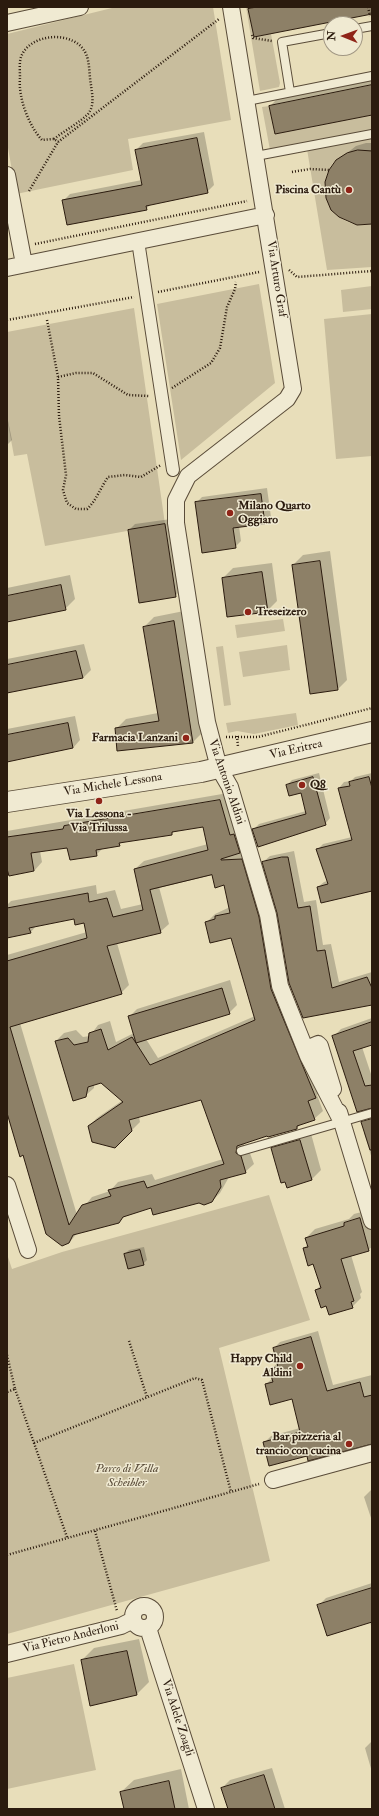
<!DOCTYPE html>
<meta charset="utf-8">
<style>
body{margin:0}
#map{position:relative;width:379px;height:1816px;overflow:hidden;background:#e8deba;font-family:"IM FELL Double Pica",serif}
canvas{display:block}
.frame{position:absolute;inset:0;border:8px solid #2b1b0e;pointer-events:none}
.north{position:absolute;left:323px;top:16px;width:40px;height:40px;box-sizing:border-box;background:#f0ead2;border:1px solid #a19784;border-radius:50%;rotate:271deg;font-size:11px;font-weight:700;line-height:16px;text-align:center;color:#2b1b0e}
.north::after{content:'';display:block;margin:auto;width:14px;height:18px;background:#8f2418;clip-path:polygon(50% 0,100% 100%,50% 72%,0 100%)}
</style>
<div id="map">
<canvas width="379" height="1816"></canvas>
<div class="frame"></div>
<div class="north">N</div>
</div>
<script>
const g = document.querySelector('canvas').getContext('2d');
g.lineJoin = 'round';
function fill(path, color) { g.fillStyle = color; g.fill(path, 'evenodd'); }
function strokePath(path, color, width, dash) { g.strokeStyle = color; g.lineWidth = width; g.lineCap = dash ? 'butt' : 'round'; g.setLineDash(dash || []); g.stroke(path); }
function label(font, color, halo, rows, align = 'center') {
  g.font = font + ' "IM FELL Double Pica",serif'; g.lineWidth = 3; g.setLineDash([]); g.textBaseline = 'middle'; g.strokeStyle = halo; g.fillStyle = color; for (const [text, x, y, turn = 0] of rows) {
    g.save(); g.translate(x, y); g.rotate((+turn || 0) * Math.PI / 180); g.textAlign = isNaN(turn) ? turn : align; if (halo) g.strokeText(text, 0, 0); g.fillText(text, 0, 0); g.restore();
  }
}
fill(new Path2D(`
 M116 7H213L231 120 128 139 133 170 16 194 7 142V34Z
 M246 7H257L248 9 254 37 271 34 280 83 279 87 260 91Z
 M269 106 275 134 372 115V152C364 154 342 156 336 160 331 164 328 171 327 176 318 204 344 231 372 224V267L327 270 306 143 270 150 262 107Z
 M259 284 275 383 181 460 157 304Z
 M372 286V309L343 312 341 290Z
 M134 308 165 524 45 546 27 454 14 456 7 418V332Z
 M372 314V456L336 459 324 319Z
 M283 619 285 631 237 638 235 625Z
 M287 645 290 670 243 677 239 652Z
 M223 646 231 705 224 706 216 647Z
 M296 713 298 725 254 734 237 731 228 733 226 723Z
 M269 1195 310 1320 219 1348 270 1561 7 1634V1254L12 1269 62 1252Z
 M74 1664 96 1770 7 1789V1678Z`), '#c8bd9d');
fill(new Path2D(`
 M372 76V114L270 106 282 94Z
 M204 132 214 185 207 192 152 203 146 209 63 201 70 194 142 180 136 150 143 143Z
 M366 143H372V222L337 161 356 146Z
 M7 416 12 440 7 445Z
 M267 488 271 517 265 523 239 526 241 541 235 547 196 503 202 497Z
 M171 519 181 590 175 596 129 530 135 524Z
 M330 551 347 680 338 689 293 565 303 555Z
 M272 563 277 601 267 611 223 578 233 568Z
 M70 575 75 599 65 609 7 621V588Z
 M184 611 203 732 193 742 116 729 126 719 158 713 144 627 154 617Z
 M84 644 91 670 83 678 7 692V659Z
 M75 716 80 740 73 748 7 761V729Z
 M319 773 330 818 325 824 254 829 259 824 306 811 301 792 287 785 292 780Z
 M372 773V890L318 887 324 882 327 881 318 849 323 844 352 837 339 788 344 782 351 781 355 777Z
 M228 793 247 844 239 852 250 851 279 981 323 1089 317 1095 323 1111 314 1119 301 1124 297 1128 244 1142V1145L248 1148 254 1164 245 1172 229 1177 220 1193 212 1201 151 1207 126 1215 118 1222 78 1232 69 1243 24 1153 7 1109V955L87 932 84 922 75 918 37 925 30 933 7 935V905L11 901 96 885 97 894 115 890 121 909 143 904 135 869 144 861 208 844 204 826 175 831 171 834 122 842 119 845 103 848 96 855 68 847 40 851 42 862 34 871 7 865V831ZM213 874 225 884 230 907 215 914 207 922 232 937 255 1016 158 1058 146 1039 229 1013 237 1005 230 980 137 1009 129 1017 134 1033 116 1042 110 1021 98 1025 90 1036 83 1037 76 1030 64 1033 56 1041 85 1096 94 1088V1084L102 1082 123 1100 97 1118 89 1126 115 1147 140 1122 139 1117 201 1098 223 1159 155 1180 152 1174 118 1182 110 1191 92 1197 77 1215 20 1023 121 993 129 985 117 943 160 932 169 924 159 887Z
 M294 851 304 902 316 900 323 945 331 944 339 982 372 972V1004L304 1017 278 913 263 862 270 856Z
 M372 1018V1044L362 1047 372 1077V1107L334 1036 341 1029Z
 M372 1125V1159L364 1133Z
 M310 1130 321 1170 312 1179 272 1148 282 1138Z
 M369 1210 372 1223V1247L368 1250 351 1255 362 1292 360 1294 361 1298 352 1307 327 1305 316 1290 321 1285 314 1263 304 1248 308 1244 306 1238 315 1229 349 1219 354 1214Z
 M144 1247 147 1260 143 1264 125 1254 129 1250Z
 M318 1331 333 1385 372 1375V1443L307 1455 265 1442 271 1436 300 1428 292 1398 266 1384 273 1378 270 1370 278 1363 274 1348 280 1342Z
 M372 1489V1521L364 1497Z
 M372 1583V1629L370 1622 319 1605 326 1598Z
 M139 1639 149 1682 137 1694 82 1660 94 1648Z
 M372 1741V1772L365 1748Z
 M272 1768 285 1809H229L222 1788 230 1780Z
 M181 1769 189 1809H125L121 1792 134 1780Z`), '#0003');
const building = new Path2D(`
 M257 7H372V14L254 37 248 9Z
 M372 85V115L275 134 269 106Z
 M197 138 208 193 146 206 147 210 67 225 62 200 142 185 135 150Z
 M358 150 372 151V224L357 225 339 217 331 210 326 198 325 182 329 170 336 160 347 153Z
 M261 494 265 524 233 528 236 548 202 553 195 502Z
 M165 524 176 597 139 603 128 530Z
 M320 561 338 690 310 694 292 565Z
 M262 572 268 612 227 617 222 578Z
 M61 585 66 610 7 622V596Z
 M174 621 193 743 117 751 115 728 159 721 143 627Z
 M76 651 83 678 7 693V665Z
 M68 723 73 748 7 762V735Z
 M313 777 326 825 258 847 252 829 306 814 301 793 289 796 286 785Z
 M369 777 372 788V891L321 903 317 887 328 884 316 849 352 840 338 788 350 786 349 782Z
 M220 800 230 835 234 834 240 853 221 859V860L242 859 259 917 271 989 316 1098 308 1101 315 1120 297 1126V1129L268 1137 267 1136 237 1146 236 1153 241 1156 246 1173 220 1180 221 1187 212 1202 204 1205 199 1203 153 1215 151 1208 123 1217 119 1223 73 1235 69 1243 62 1246 46 1234 23 1155 20 1157 7 1113V961L87 938 84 923 75 925 74 919 29 928 31 933 7 938V908L88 893 89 902 107 898 113 917 143 910 134 869 208 850 203 827 172 832V835L119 843 120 846 96 850 97 856 70 860 67 848 31 853 34 871 9 876 7 869V837L63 829 64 826ZM212 875 215 888 224 885 230 913 215 916V919L205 922 210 943 231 938 255 1020 150 1065 136 1043 230 1014 222 988 128 1016 136 1043 132 1037 108 1050 101 1029 89 1033 88 1042 74 1045 68 1038 55 1041 73 1101 86 1097 88 1087 101 1083 123 1102 88 1126 92 1142 115 1148 132 1131 129 1120 201 1100 224 1164 147 1188 144 1181 108 1190 111 1196 82 1205 69 1225 10 1027 122 994 107 946 161 933 150 890Z
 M282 857H288L298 908 310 906 317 951 325 950 332 988 367 977 372 988V1005L303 1018 289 983 277 913 262 862Z
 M372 1022V1045L353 1051 365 1086 372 1085V1108L357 1112 332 1036Z
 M372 1119V1150H370L361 1122Z
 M300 1140 312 1180 287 1188 285 1182 281 1183 271 1148Z
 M360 1218 369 1251 341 1259 354 1301 351 1302 353 1308 329 1315 326 1306 321 1308 315 1290 321 1288 313 1264 308 1266 303 1248 308 1247 305 1238 344 1226V1223Z
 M140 1250 144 1265 128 1269 124 1254Z
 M311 1337 327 1391 360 1382 364 1397 372 1395V1444L308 1461 307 1456 269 1466 263 1442 300 1432 292 1399 270 1405 265 1384 273 1382 269 1369 278 1367 273 1348Z
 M372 1588V1622L327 1636 317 1605Z
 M127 1651 137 1695 90 1706 81 1660Z
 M264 1775 275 1809H228L221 1788Z
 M169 1781 175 1809H124L120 1792Z`);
fill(building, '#8d8067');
strokePath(building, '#2b1b0e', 1);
const service = new Path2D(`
 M355 29 372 26
 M290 92 282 42 331 33
 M247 101 372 76
 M256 156 372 134
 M241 1151 372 1113`);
const pedestrian = new Path2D(`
 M138 241 173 470`);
const minor = new Path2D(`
 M231 7 293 389 287 399 188 476 176 500V523L207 722 219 768 230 787 268 915 280 986 308 1056 342 1122
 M7 23 80 7
 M7 175 24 264
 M7 268 266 215
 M308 1056 311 1047 318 1044 320 1046 333 1089
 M339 1112 372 1221
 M7 1185 28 1250
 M273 1480 372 1453
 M133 1617a11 11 0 1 1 22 0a11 11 0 1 1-22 0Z
 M148 1628 206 1809
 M7 1654 121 1626 133 1620`);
const tertiary = new Path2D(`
 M7 802 201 772 372 732`);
strokePath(service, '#5a4c39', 10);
strokePath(pedestrian, '#5a4c39', 14);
strokePath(minor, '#5a4c39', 18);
strokePath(tertiary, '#5a4c39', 22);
strokePath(new Path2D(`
 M368 7 370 16
 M252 35 253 38 272 41
 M54 139C64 131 79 123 88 114 95 105 92 94 91 85 89 75 90 63 86 54 76 30 30 32 21 57 19 63 20 72 20 78 18 98 29 126 42 140L54 139 58 142
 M292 172 310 169 329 170
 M29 191 58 142 219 19
 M35 244 247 201
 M289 270 297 277 372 271
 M158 292 259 272
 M7 320 134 297
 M47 320 58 377 59 416 66 475 63 490 67 503 76 509H87C96 501 101 487 108 477L125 475 141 477 161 465
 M58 377 76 373H93L128 395 149 396
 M172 388 211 363 220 348 227 307 235 289 236 282
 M237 736 238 747
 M226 737H258L372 708
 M129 1341 147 1397
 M7 1355 15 1389 7 1392
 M15 1389 67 1537
 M34 1443 195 1378 202 1380 231 1492
 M95 1531 117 1611
 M7 1555 259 1484`), '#2b1b0e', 2.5, [1, 2]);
strokePath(service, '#f0ead2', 8);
strokePath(pedestrian, '#f0ead2', 12);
strokePath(minor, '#f0ead2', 16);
strokePath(tertiary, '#f0ead2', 20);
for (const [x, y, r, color] of [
 [349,190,4,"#8f2418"],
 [230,513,4,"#8f2418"],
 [248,612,4,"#8f2418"],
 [186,738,4,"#8f2418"],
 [302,785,4,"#8f2418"],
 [99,801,4,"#8f2418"],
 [300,1366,4,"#8f2418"],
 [349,1444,4,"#8f2418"]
]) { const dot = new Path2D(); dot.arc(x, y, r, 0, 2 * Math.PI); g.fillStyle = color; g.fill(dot); strokePath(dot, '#f0ead2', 1.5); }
label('bold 12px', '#2b1b0e', '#f0ead2', [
 ["Piscina Cantù",341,190],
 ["Milano Quarto",238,506,"left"],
 ["Oggiaro",238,520,"left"],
 ["Treseizero",256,612,"left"],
 ["Farmacia Lanzani",178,738],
 ["Q8",310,785,"left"],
 ["Via Lessona -",99,814,"center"],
 ["Via Trilussa",99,828,"center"],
 ["Happy Child",292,1359],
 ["Aldini",292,1373],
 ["Bar pizzeria al",341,1437],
 ["trancio con cucina",341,1451]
], 'right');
label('12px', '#2b1b0e', '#f0ead2', [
 ["Via Arturo Graf",276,279,81],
 ["Via Eritrea",296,750,-13],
 ["Via Antonio Aldini",226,782,71],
 ["Via Michele Lessona",113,785,-9],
 ["Via Pietro Anderloni",71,1638,-14],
 ["Via Adele Zoagli",177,1718,72]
]);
label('italic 12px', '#5a4c39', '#f0ead2', [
 ["Parco di Villa",127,1469],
 ["Scheibler",127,1483]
]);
</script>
